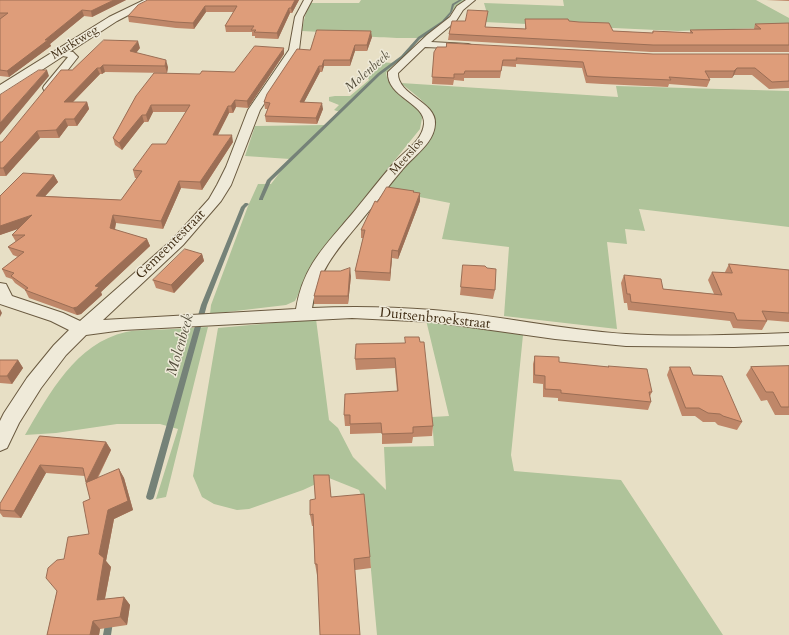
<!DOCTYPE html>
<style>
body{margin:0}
canvas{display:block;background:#e7dfc5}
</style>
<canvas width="789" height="635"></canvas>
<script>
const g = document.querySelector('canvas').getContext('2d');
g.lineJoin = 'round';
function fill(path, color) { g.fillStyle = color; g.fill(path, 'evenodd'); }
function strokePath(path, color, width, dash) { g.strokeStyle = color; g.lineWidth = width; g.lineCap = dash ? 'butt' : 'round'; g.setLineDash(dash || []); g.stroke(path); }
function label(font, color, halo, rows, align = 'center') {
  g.font = font + ' Cardo,serif'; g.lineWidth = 3; g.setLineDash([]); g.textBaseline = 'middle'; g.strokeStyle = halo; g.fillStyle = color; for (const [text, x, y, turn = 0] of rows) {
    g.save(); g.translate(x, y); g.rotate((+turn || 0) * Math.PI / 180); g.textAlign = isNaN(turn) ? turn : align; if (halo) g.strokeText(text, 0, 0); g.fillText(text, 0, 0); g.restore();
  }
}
fill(new Path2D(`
 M361 0H468C451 6 442 29 424 37 416 40 362 36 350 36L340 33 302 31C304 20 305 12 311 3H359Z
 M563 0H756L789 18V27L678 31 484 22 483 17 486 10 484 3 564 6Z
 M374 62 395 63 386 73C390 94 408 100 423 113L420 129 317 256 295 301 286 305 210 314 211 305 248 206 258 184H271L290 159 245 156 255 126 326 125 340 112 334 110 339 105 329 101V97L335 96H350L369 80 367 76 376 65Z
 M401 83 618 97 616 86 789 91V227L639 209 645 231 625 229 627 244 607 242 617 329 504 316 509 247 442 239 450 203 384 190 434 125C438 109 412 93 401 83Z
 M316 319 329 420 338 428 353 457 386 490 384 447 434 446 432 417 449 416 426 320 523 335 511 455 514 471 621 480 723 635H377L365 505 359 490 329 478 303 490 249 509 237 510 214 504 202 497 193 476 218 328Z
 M208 327 166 497 156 499 178 429 160 424H117L56 433 25 435C49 394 76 343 126 332 135 330 145 330 154 330 172 329 190 328 208 327Z`), '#afc39a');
fill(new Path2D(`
 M459 0H462L454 5 452 12 444 23 420 39 403 58 380 75 271 181 263 199V200H259V199L267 180 378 73 401 56 418 37 442 21 450 12 452 4Z
 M245 203H247L249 204 245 208 207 305 154 497 153 499 150 500 147 499 146 497 201 305 241 207Z
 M109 618 112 619 113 622 111 635H103L106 619Z`), '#758278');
const minor = new Path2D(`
 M304 0H312L303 17 299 50 260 110 238 167 231 185 221 201 183 245 103 320 296 309C303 266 325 246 352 214 366 197 379 180 393 164 403 152 422 142 424 124 426 103 386 97 388 72L427 35 450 17 457 6 466 0H475L463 10 456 21 431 42 468 44 471 45 473 47 471 49 425 47 398 73C397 95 437 102 435 124 434 144 413 156 402 170 389 185 377 202 364 217 339 248 319 267 312 308 353 306 393 307 433 310 498 315 561 330 626 334 680 337 735 335 789 333V345L734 347 626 346 555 339 434 322 352 318 123 330 86 335 66 355 41 388 19 423 7 448 0 451V421L4 413 27 378 54 345 69 330 51 321 0 304V283L6 284 12 296 63 313 80 321 173 239 209 199 217 185 226 167 248 110 289 50 295 17Z
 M60 50 73 52 78 57 52 90H44L43 88 44 86 68 57 57 55 55 53 57 51Z`);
const tertiary = new Path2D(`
 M144 0H157L117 21 5 94 0 95V85L109 17Z`);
strokePath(minor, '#6a5a40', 2);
strokePath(tertiary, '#6a5a40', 2);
fill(minor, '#efead9');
fill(tertiary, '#efead9');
fill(new Path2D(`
 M0 0H126L92 17 84 16 50 44 51 46 9 77 0 76V19L1 18H0Z
 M148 0H299L292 13H290L278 39 255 38V36H252V32H226L225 26 234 12H206L194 29 176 28 129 22 128 16Z
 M766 0H789V1Z
 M487 17 485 27 525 29V19L569 21 613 31 652 33 653 31 690 33V30L754 29 755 24 789 23V52H651L448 40 449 34 465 21Z
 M372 37 367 51H355L350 66H324L322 72H320L304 102 323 109 317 124 266 122 265 116 268 109H265L264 102 310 50Z
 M140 48 136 53 168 67 167 73 105 72 102 74H100L73 102H87L89 109 77 126H68L59 138H40L6 176H0V142H2L72 70Z
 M434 52 653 54H789V88L769 89 752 75H734L732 78H709L710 80 707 87 669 84 668 87 602 84 586 83 582 68 516 64V67L502 66 500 78H464V81L454 80 453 85 432 84Z
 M284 54 248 108 236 107 233 113H229L218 135 233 142 202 190 181 188 163 229 116 223 115 230 147 239 150 246 101 292 102 295 81 314 77 315 29 298 25 290 15 283 12 279 6 277 2 269 18 257 13 255 8 247 16 242 12 235 19 228 0 235V196L54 175 58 182 45 196 121 200 137 178H135L133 170 166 144 186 112H153L148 122H144L122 150 115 145 113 138 136 96 200 74 234 72Z
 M414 191V192L420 201 398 259 392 258 390 281 356 279 355 271 363 238H361V230L377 202Z
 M202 254 204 261 174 293 156 288 153 280Z
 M729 264 789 270V322L766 320 767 321 762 330 733 328 730 321 628 310 627 303H624L621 283 624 275 663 289 714 294 708 280 712 272 725 273V272Z
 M463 265 495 290 493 299 460 295Z
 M351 276 348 304H314V296Z
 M405 337 433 426 432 436 413 437 412 443 382 444V433L350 434V426H345L344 415 397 391 395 368 356 370 355 359 405 343Z
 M535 356 559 362 608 367V366L652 392 650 396 651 402 648 410 558 401V398L543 397V384L533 383V364Z
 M0 360H18L23 368 12 384 0 383Z
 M789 366V415H775L767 400 761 401 746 375 751 367Z
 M670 367 693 375 742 422 737 430 718 425 715 422H703L695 416H682L667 375Z
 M40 436 106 442 111 450 98 478 119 469 124 478 133 510 114 519 106 561 111 567 105 599 124 597 130 605 127 625 100 629 99 635H47L64 559 89 534 90 499 85 476 46 473 21 518 3 517 0 513V504Z
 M330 486 331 497 370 557 371 568 317 575 315 564 313 526H312L310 515 315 499Z`), '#bf8769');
fill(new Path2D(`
 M114 0H126L92 17 91 11Z
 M295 0H299L292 13 291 8Z
 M205 6 206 12 194 29 193 23Z
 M289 8 290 13 278 39 277 33Z
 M82 10 84 16 50 44 51 46 9 77 7 71Z
 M371 31 372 37 367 51V45Z
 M138 41 140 48 132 58 130 51Z
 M355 45V51L350 66V60Z
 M284 48V54L248 108 247 101Z
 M166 60 168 67 167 73 165 66Z
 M324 60V66L322 72V66Z
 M103 65 105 72 102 74 100 68Z
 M319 66 320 72 301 108 300 102Z
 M97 68 100 74 66 109 64 102Z
 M737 68 734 75 732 78 734 71Z
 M47 70 49 76 0 135V123Z
 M235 100 236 107 233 113 231 106Z
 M87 102 89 109 77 126 74 119Z
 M322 103 323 109 317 124 316 118Z
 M151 105 153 112 148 122 146 115Z
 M228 106 229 113 214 142 213 135Z
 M142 115 144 122 122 150 119 143Z
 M65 119 68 126 59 138 56 130Z
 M37 131 40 138 6 176 3 168Z
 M232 135 233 142 202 190 200 182Z
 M54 175 58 182 39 203 36 196Z
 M179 181 181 188 163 229 161 221Z
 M420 193V201L398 259V251Z
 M32 215 36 223 0 235V226Z
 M113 215 116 223 113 236 110 228Z
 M147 239 150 246 101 292 102 295 81 314 77 315 73 308 95 286Z
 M392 250V258L390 281V273Z
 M202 254 204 261 174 293 171 285Z
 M350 268 351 276 348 304V296Z
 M0 309 2 313 0 317Z
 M18 360 23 368 12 384 7 376Z
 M106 442 111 450 91 490 86 482Z
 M40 465 46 473 21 518 14 511Z
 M119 469 124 478 133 510 114 519 106 561 111 567 103 608 97 600 99 554 108 510Z
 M124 597 130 605 127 625 120 617Z
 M93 621 100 629 99 635H90Z`), '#9b6e55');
const building = new Path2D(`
 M0 0H114L91 11 82 10 45 40H48L7 71 0 70V19L8 13H0Z
 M148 0H295L291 8H289L277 33 254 32 256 30H251L254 26H225L237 6H205L193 23 175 22 128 16 138 5Z
 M468 10 488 11 485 27 526 29 525 19H568L569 21 579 22 609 23 613 31 653 33V31L693 33 690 30 761 29 755 24 789 23V45H653L449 34 452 21H465Z
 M317 30 371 31 367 45H355L350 60H324L322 66H319L300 102 322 103 316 118 265 116 270 103 264 102 267 94 297 49 310 50Z
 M104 40 138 41 130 51 166 60 165 66 103 65 100 68H97L64 102H87L74 119H65L56 130 37 131 3 168H0V142H2L61 70H72Z
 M447 43 653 54H789V81L772 82 755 68H737L734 71H705L710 80 669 77 671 80 603 77 587 76 583 62 516 58 517 60H503L501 71H465L464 74H454V78L432 77 434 52 437 47H446Z
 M255 46 284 48 247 101 235 100 231 106H228L213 135H232L200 182 179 181 161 221 113 215 110 228 147 239 95 286 99 287 77 307 73 308 25 290 28 288 11 276 14 273 2 269 24 252 8 247 25 235H12L32 215 0 226V196L23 173 54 175 36 196 121 200 142 171 133 170 152 144H166L190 105H151L146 115H142L119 143 113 138 136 96 154 73 200 74 202 71 234 72Z
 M39 70H47L0 123V95Z
 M387 187 414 191 413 192 420 193 398 251 392 250 390 273 355 271 365 230H361L375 201 377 202Z
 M185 249 202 254 171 285 153 280Z
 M729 264 789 270V313L762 311 767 321 737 320 734 313 631 302 630 294H627L624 275 661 279 663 289 722 295 712 272 732 273Z
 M463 265 485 266 487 268 496 269 495 290 461 287Z
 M350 268 348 296H314L321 271H340Z
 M405 337H419L420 342H424L433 426 413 427V433L382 434 381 423 350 424V415H344L345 394 398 391 395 358 355 359 356 344 405 343Z
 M535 356 559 357V362L609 367 608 366 647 369 652 392H649L651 402 561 393V390L545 389V376L535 375Z
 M0 360H18L7 376H0Z
 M789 366V407H781L773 392H766L751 367Z
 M670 367H690L693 375 722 376 742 422 723 416 720 414 708 413 699 408H686Z
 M40 436 106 442 86 482 83 468 40 465 14 511 0 510V504Z
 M119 469 128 501 108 510 99 554 104 558 97 600 124 597 120 617 93 621 90 635H47L57 591 46 578 48 568 57 560 64 559 68 537 89 534 83 502 90 499 86 483Z
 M314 475H329L331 497 364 494 370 557 354 559 360 635H320L317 564H315L313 514 310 515V500L315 499Z`);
fill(building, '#de9d7a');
strokePath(building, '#9b6e55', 1);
label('12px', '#402d14', '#efead9', [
 ["Marktweg",75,43,-32],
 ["Meerslos",407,157,-49]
]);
label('italic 13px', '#56503e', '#efead9', [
 ["Molenbeek",368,72,-41]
]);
label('14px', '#402d14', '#efead9', [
 ["Gemeentestraat",171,245,-45],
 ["Duitsenbroekstraat",435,319,6]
]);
label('italic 15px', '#56503e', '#efead9', [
 ["Molenbeek",181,345,-74]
]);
</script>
